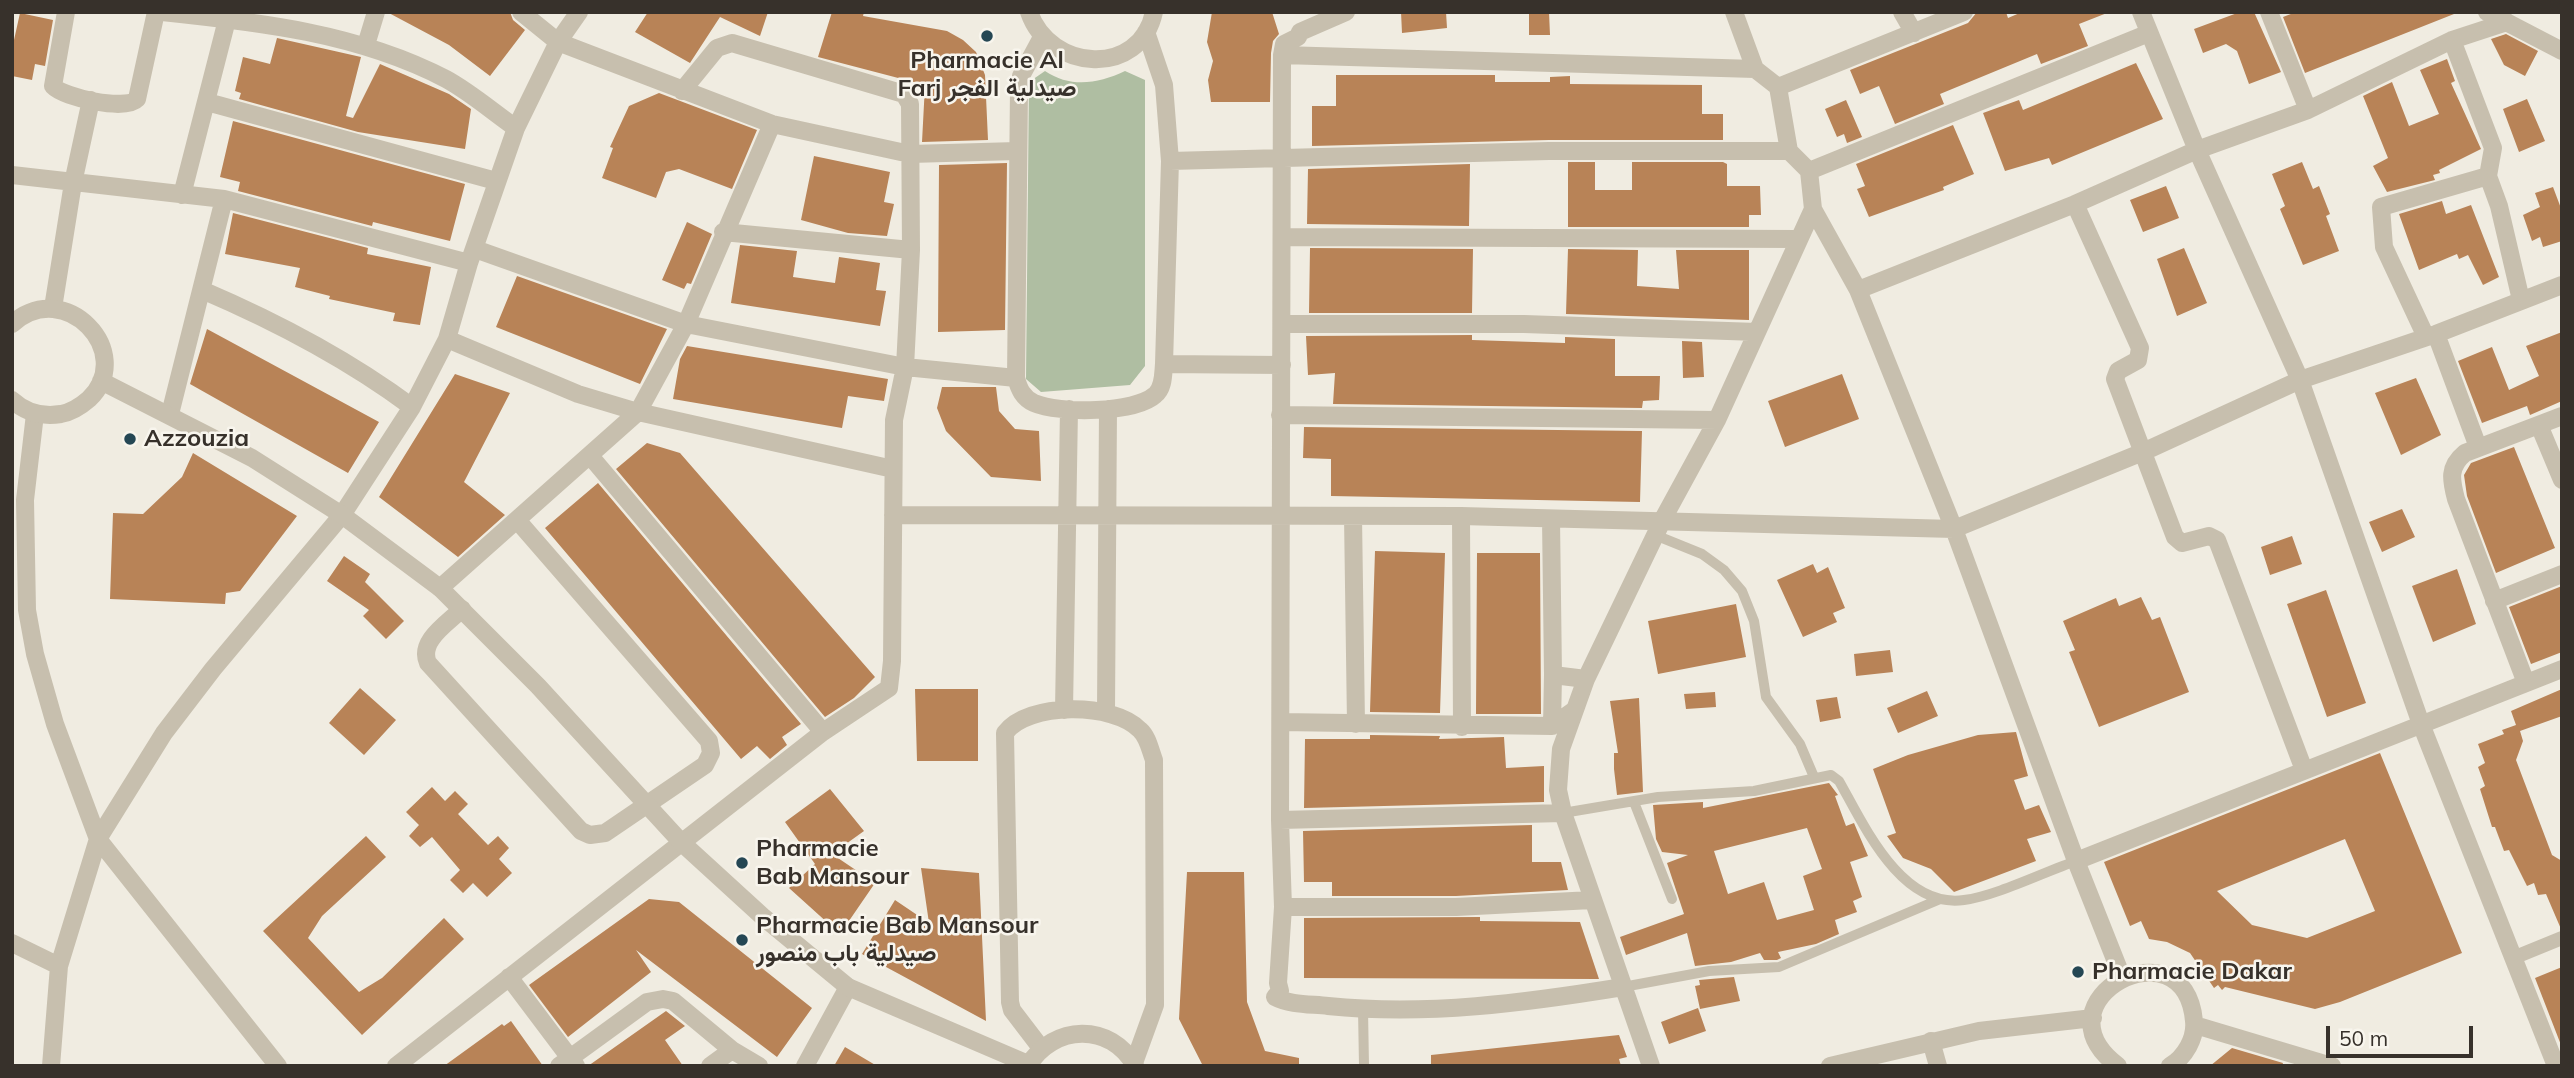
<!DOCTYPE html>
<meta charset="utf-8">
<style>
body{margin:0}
#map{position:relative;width:2574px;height:1078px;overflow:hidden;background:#f0ece1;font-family:Mulish,sans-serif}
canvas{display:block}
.frame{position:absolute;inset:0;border:14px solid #37312b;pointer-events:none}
.scale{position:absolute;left:2326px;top:1026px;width:147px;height:32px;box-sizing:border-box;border:4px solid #37312b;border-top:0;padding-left:9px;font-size:21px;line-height:24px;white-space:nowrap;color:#37312b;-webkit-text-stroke:5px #f8f5ed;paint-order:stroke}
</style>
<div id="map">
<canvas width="2574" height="1078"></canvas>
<div class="frame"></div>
<div class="scale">50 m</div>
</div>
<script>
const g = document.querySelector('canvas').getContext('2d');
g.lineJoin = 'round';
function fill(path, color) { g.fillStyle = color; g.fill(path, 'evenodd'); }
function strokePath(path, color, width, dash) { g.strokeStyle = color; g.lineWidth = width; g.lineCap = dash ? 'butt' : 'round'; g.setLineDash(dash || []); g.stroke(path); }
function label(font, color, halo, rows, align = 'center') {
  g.font = font + ' Mulish,Vazirmatn,sans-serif'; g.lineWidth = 5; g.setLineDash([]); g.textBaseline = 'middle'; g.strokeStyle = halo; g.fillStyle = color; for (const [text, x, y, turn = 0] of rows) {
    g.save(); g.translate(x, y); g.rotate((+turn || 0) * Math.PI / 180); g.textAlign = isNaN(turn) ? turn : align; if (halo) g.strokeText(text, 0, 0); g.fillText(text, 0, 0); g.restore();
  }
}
fill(new Path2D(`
 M1045 71C1070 88 1098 84 1125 71L1145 80V366L1130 385 1041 392 1026 379 1029 82Z`), '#afbea2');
fill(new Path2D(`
 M387 12H510L513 20 525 30 490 76 449 45Z
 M648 12H768L760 36 720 17 690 63 635 32Z
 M832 12H864L863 16 947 31 963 40 976 52 985 75 988 140 922 142 925 85 818 57Z
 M1212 12H1272L1279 34 1273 41 1271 53 1270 102H1211L1208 80 1213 61 1207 42Z
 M1401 12H1446L1447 28 1402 33Z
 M1529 12H1549L1550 35H1529Z
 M1977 12H2006L2008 18 2022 12 2107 13 2079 24 2088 46 2041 64 2037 54 1940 94 1944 104 1895 124 1879 86 1860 94 1850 70 1968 23Z
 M2240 12H2254L2281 72 2249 84 2237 51 2226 44 2203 53 2194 29Z
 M2296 12H2453L2454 14 2305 73 2283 17Z
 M20 13 53 20 45 66 35 64 32 80 12 76V49Z
 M2506 34 2538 51 2525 76 2504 65 2491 39Z
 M277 38 361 57 346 116 353 118 380 64 449 94 471 109 465 149 358 132 239 99 241 93 235 91 243 57 270 64Z
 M2447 59 2455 81 2451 83 2481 149 2439 170 2440 173 2433 175 2435 180 2387 192 2373 166 2388 158 2363 96 2392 82 2409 126 2439 114 2420 70Z
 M2136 63 2163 119 2052 165 2049 158 2005 171 1983 113 2019 100 2023 110Z
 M1336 75H1495V82H1550V77L1570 76V84L1702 85V114H1723V140H1549L1312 146V106H1336Z
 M659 93 757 130 732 189 679 169 666 172 656 198 602 178 613 148 610 147 629 106Z
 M2527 99 2545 141 2519 152 2503 109Z
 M1846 100 1862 137 1847 143 1844 134 1837 137 1825 109Z
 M233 121 465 184 450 241 373 222 372 226 238 191 240 182 220 177Z
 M1953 125 1974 174 1943 187 1944 190 1869 217 1857 189 1865 186 1856 164Z
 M814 156 890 172 884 202 894 204 887 236 848 233 801 220Z
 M1568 162H1595V190H1632V162H1723L1727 164V186H1760L1761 215H1749V227H1568Z
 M2302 162 2313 189 2319 186 2330 214 2326 216 2339 251 2303 265 2280 209 2285 206 2272 174Z
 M1007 163 1005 330 938 332 939 165Z
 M1470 164 1469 226 1307 224 1308 169Z
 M2166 186 2179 218 2143 232 2130 200Z
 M2553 187 2562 211V241L2543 247 2540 237 2532 241 2523 215 2540 207 2535 193Z
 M2442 201 2446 214 2471 205 2499 277 2483 285 2468 255 2459 259 2457 254 2419 270 2399 214Z
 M233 213 368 248 367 254 431 267 420 325 393 321 395 313 329 299 330 296 295 287 300 268 225 254Z
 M687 222 712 234 691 284 687 283 684 289 662 280Z
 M740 245 797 251 793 277 835 283 839 257 880 263 876 290 886 291 880 326 731 303Z
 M1310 248 1473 249 1472 313H1309Z
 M2184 248 2207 303 2177 316 2157 259Z
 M1568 249 1638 250 1637 286 1679 289 1676 250H1749V320L1566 314Z
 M517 276 667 329 640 384 496 327Z
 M207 329 379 422 348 473 190 384Z
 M2562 332V401L2530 415 2527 406 2482 423 2458 361 2492 347 2509 390 2539 376 2526 346Z
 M1472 335V340L1565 343V337L1615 339V376H1660L1659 400 1643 401 1642 408 1333 404 1335 373 1308 375 1306 336Z
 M1682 341 1702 342 1704 377 1683 378Z
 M687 346 888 379 884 401 848 396 842 428 673 399 680 359Z
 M455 374 510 393 464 482 505 515 458 557 379 497Z
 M1842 374 1859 419 1785 447 1768 401Z
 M2416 378 2441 435 2401 455 2375 393Z
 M942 387H996L999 411 1015 429 1039 431 1041 481 991 477 946 431 937 408Z
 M1304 427 1642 431 1640 502 1331 496V459L1303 458Z
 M647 443 680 453 875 677 854 698 825 717 616 469Z
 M2514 447 2555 548 2496 573 2467 496 2464 475 2471 463Z
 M193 453 297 516 240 591 226 593 225 604 110 599 113 513 143 514 182 477Z
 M598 483 801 724 782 737 787 745 770 759 757 746 741 759 545 528Z
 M2402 509 2415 537 2382 552 2369 522Z
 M2292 536 2302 564 2270 575 2261 547Z
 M1375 551 1445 553 1440 713 1370 712Z
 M1477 553H1540L1541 714H1476Z
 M344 556 370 574 365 582 404 621 386 639 363 616 369 610 327 581Z
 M1813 564 1817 573 1828 567 1845 608 1833 613 1837 622 1803 637 1777 580Z
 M2457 569 2476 624 2433 642 2412 586Z
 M2562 586V652L2531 664 2509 607Z
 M2326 590 2366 703 2327 717 2287 604Z
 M2141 597 2152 620 2160 617 2189 692 2099 727 2069 652 2075 650 2063 621 2116 598 2119 606Z
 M1736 604 1746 657 1658 674 1648 621Z
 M1890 650 1893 672 1856 676 1854 654Z
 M360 688 396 720 364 755 329 723Z
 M915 689H978V761H917Z
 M2562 689V716L2520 731 2523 741 2516 760 2552 855 2562 861 2561 929 2546 894 2538 895 2534 883 2527 886 2509 850 2504 851 2495 827H2492L2480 789 2485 786 2478 767 2485 763 2478 744 2504 734 2502 730 2516 725 2511 711Z
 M1927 691 1938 716 1898 733 1887 708Z
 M1715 692 1716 707 1686 709 1684 694Z
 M1837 697 1841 718 1820 722 1816 700Z
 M1639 698 1643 792 1617 795 1614 769V753H1618L1610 701Z
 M2016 732 2028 776 2014 780 2025 810 2039 805 2051 832 2027 839 2036 861 1954 892 1931 869 1903 858 1887 836 1896 833 1873 769 1908 755 1978 735Z
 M1370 735 1440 736 1439 739 1504 737 1506 768 1544 766V802L1304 808 1305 739H1370Z
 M2380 753 2462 953 2340 1002 2315 1009 2225 987 2222 990 2218 985 2214 988 2190 953 2167 942 2149 939 2141 921 2130 926 2104 862ZM2345 839 2375 911 2307 938 2252 925 2217 891Z
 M1829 783 1838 795 1835 796 1846 826 1854 823 1868 856 1850 862 1862 897 1853 901 1857 912 1835 920 1839 934 1816 944 1778 952 1781 958 1777 960H1764L1760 953 1731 962 1695 966 1687 933 1626 955 1620 937 1684 914 1667 863 1688 855 1662 852 1656 839 1653 805 1703 802V808ZM1807 828 1822 869 1803 876 1814 910 1777 920 1764 882 1728 894 1714 851Z
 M432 787 445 801 455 791 468 804 458 814 488 845 498 836 509 848 499 859 512 873 487 897 473 883 463 893 450 880 460 870 432 837 420 847 409 836 419 825 406 812Z
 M830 789 864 831 832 854 875 883 840 934 789 888 815 864 785 822Z
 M1532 825V862H1561L1568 890 1456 896H1332V882H1304L1303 831Z
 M366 836 386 857 322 916 308 938 359 992 382 978 444 918 464 939 362 1035 263 931Z
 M921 868 979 873 986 1021 862 954 895 900 929 923Z
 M1187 872H1244L1247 1002 1265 1051 1299 1058V1066H1203L1179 1019Z
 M649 899 679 902 812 1008 777 1057 636 950 651 972 568 1037 529 985Z
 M1480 917V921L1580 922 1599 979 1304 978V918Z
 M2562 967V1045H2561L2535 978Z
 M1734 977 1740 1001 1700 1009 1695 986 1700 985 1699 980Z
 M1698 1008 1706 1031 1669 1044 1661 1022Z
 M666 1011 685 1026 665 1040 683 1066H588Z
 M511 1021 543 1066H444L502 1024 504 1026Z
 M1619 1035 1627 1057 1619 1059 1621 1066H1431V1055Z
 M845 1047 877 1066H834Z
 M2232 1048 2283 1063 2282 1066H2210Z`), '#b88357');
strokePath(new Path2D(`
 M1655 535 1702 554 1724 570 1742 591 1754 621 1766 697 1800 744 1814 777
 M1634 802 1672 899
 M1563 813 1658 797 1754 791 1831 775 1839 781C1864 825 1901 909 1964 900 1996 896 2044 872 2076 861
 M1623 987 1709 971 1779 967 1938 900
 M1363 1009 1364 1066`), '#c7bfae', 10);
strokePath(new Path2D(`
 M2513 958 2562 938`), '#c7bfae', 14);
strokePath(new Path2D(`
 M66 12 53 86C64 98 126 111 137 99L156 12
 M162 12C258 22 358 33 446 79 470 92 493 112 516 128
 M521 12 558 42 772 124 910 154 1017 151
 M1029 12C1050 72 1140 78 1154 12
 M1346 12 1300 32 1298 37 1284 44 1282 55 1280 820 1283 907 1278 983 1280 991 1275 997C1290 1005 1311 1004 1328 1006 1427 1016 1525 1003 1623 987
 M1734 12 1755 69 1778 87 1789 151 1809 171 1813 209 1858 290 1954 529 2076 861 2122 977
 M1902 12 1914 33
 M2141 12 2197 150 2300 380 2421 724 2556 1066
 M2269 12 2308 110
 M2487 12 2562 51
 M1042 37 1021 76 1019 89 1016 378C1019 389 1023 398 1034 403 1059 414 1135 413 1155 395 1164 388 1163 374 1164 364L1170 161 1164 85 1146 32
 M2452 40 2493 148 2488 176 2499 206 2521 300
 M366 45 376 12
 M1282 55 1755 69
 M1778 87 1964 12
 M207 102 496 181
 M1170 161 1549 151H1789
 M1809 171 2149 33
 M12 175 224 199 469 263
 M182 195 229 12
 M2075 204 2140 348 2138 360 2118 371 2115 379 2175 537 2182 543 2209 536 2217 540 2304 770
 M723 232 911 250
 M1283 237 1797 239
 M475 249 686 324 905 367 1016 378
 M202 290C277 322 346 358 412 407
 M1858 290 2075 204 2197 150 2308 110 2452 40 2507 22
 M53 308 73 183 91 100
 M1284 324H1524L1757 332
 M2436 334 2478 447
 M2426 337 2384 247 2381 207 2488 176
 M447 339 578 394 638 412 893 469
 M1164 364 1282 365
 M35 414 25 500 27 610 35 654 55 724 98 839 278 1066
 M170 414 224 199
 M1280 415 1717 420
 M2539 425 2562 480
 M591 457 823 732
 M893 515 1461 516 1954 529 2143 452 2300 380 2436 334 2562 285
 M1353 516 1356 724
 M1461 516 1462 727
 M1551 519 1553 675 1586 679
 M440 588 638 412 686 324 772 124
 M2494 601 2562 574
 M462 609C448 623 418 641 428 663L581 831 590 835 605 833 705 765 711 753 709 741 517 520
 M2526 683 2456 499C2451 480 2448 467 2465 453L2562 416
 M1064 710 1069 409
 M1106 711 1108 409
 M1281 722 1552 726 1573 711
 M1552 726 1553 675
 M1280 820 1563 813
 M2076 861 2562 669
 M1283 907H1456L1592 900
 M12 943 59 966
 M509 977 576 1066
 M1931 1041 1938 1066
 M1041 1048 1012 1010 1010 1002 1005 733C1027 702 1114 702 1140 730 1148 737 1150 750 1154 760L1155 1005 1134 1063
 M51 1066 59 966 98 839 164 733 213 669 342 515 412 407 447 339 469 263 516 128 558 42 579 12
 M396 1066 823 732 889 688 892 661 894 420 905 367 911 250 910 104 904 94 732 43 717 48 682 91
 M559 1066 647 1002 663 999 673 1001 732 1050
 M710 1066 732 1050 759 1066
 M805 1066 848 987
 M1651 1066 1563 813 1558 790 1561 749 1586 679 1663 519 1717 420 1813 209`), '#c7bfae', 18);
strokePath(new Path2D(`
 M12 324C65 276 137 353 89 399 81 406 72 412 61 414 42 417 26 413 12 400
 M101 381 252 458 342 515 440 588 538 686 681 842 762 916 848 987 1028 1064
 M2195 1025 2332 1066
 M1028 1066C1053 1024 1111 1022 1135 1066
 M1830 1066 1979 1031 2093 1018
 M2118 1066C2031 1000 2185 919 2194 1021 2196 1038 2185 1057 2170 1066`), '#c7bfae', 18);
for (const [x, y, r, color] of [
 [987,36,7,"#254754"],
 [130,439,7,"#254754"],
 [742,863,7,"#254754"],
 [742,940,7,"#254754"],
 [2078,972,7,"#254754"]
]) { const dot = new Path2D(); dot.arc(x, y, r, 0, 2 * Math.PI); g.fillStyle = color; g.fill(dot); strokePath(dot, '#f8f5ed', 2.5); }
label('bold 24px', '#37312b', '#f8f5ed', [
 ["Pharmacie Al",987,61,"center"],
 ["Farj صيدلية الفجر",987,89,"center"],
 ["Azzouzia",144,439],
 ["Pharmacie",756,849],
 ["Bab Mansour",756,877],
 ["Pharmacie Bab Mansour",756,926],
 ["صيدلية باب منصور",756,954],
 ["Pharmacie Dakar",2092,972]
], 'left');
</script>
